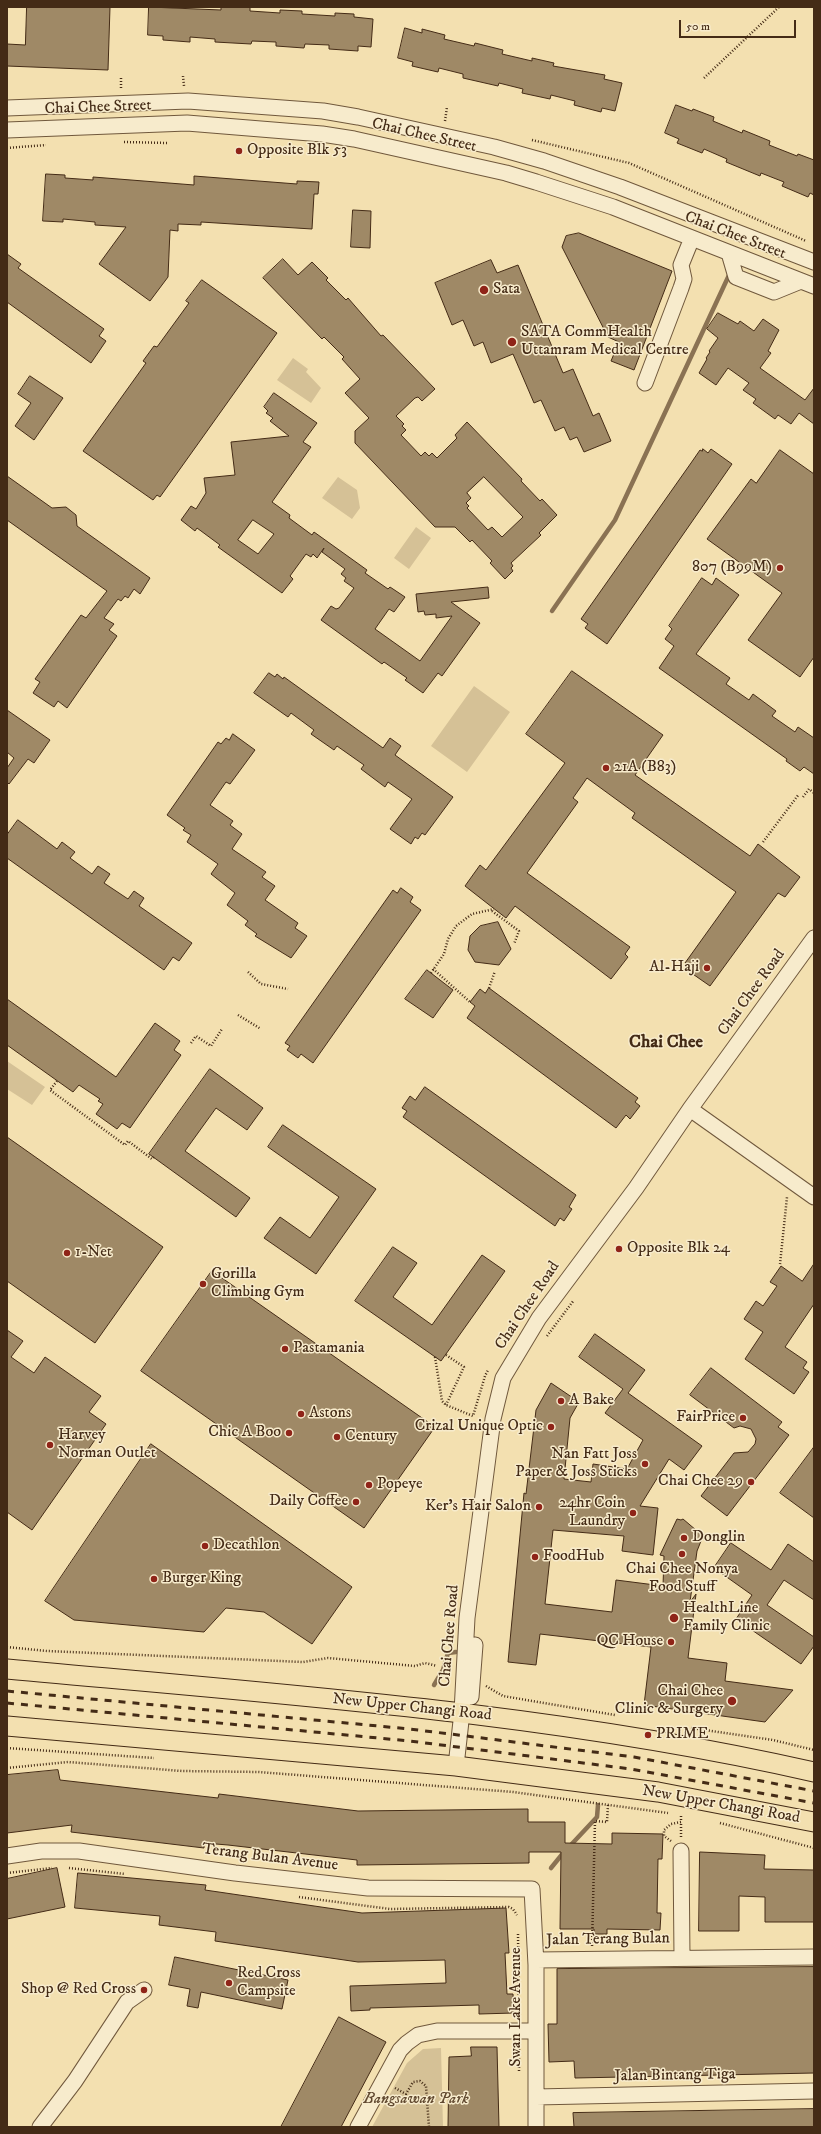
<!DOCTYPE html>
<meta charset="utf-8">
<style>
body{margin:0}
#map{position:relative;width:821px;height:2134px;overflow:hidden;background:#f3e0b0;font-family:"IM FELL DW Pica",serif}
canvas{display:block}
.frame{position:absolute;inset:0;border:8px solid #442b16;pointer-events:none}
.scale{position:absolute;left:679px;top:20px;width:117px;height:18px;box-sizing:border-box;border:2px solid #442b16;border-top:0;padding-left:5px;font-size:12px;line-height:14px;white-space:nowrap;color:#442b16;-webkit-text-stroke:3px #f7ebcc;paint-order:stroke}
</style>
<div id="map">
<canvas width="821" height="2134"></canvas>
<div class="frame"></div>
<div class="scale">50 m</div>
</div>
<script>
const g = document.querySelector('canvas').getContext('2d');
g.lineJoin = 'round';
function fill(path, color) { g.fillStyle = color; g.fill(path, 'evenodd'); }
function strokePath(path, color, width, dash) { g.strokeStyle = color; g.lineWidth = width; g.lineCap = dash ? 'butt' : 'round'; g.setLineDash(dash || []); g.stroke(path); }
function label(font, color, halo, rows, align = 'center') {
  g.font = font + ' "IM FELL DW Pica",serif'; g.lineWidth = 3; g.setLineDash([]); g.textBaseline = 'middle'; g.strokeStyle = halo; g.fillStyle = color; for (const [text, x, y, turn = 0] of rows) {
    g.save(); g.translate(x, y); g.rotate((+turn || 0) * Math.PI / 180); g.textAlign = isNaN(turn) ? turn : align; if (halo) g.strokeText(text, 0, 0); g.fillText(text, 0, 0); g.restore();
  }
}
fill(new Path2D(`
 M293 358 308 369 306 372 321 388 311 403 277 380Z
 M338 477 357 490 360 508 352 519 322 498Z
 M416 527 431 538 409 569 394 558Z
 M474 686 510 712 467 772 431 746Z
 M7 1061 45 1087 32 1105 7 1089Z
 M441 2048 443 2127H372L407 2063 423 2049Z`), '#d5c196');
strokePath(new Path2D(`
 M552 611 615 520 730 273
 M434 1685 443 1670 448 1653 456 1652
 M569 1847 597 1817 598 1805
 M551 1868 564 1852`), '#8a7253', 4.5);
const building = new Path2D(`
 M27 7H110L108 70 7 66V44L25 45Z
 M149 7 221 10V7H250V11L280 13V10L302 11V14L335 16V13L354 14V17L373 19 371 47 358 46V51L329 49V45L305 44 304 48 276 46V42L252 41 251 44 215 42V39L190 37V42L163 40V36L148 35Z
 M405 28 422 33V29L445 35 444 39 474 46 475 43 503 50 502 54 532 61V58L554 63 553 66 605 75 604 79 622 83 615 111 602 108 601 112 574 105 575 101 551 95 550 99 522 93 523 89 499 83 498 86 463 78V74L439 68 438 72 412 66 413 62 398 58Z
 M676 105 692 111 693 109 714 117 713 121 742 133 743 130 770 141 769 145 797 156 798 154 814 160V195L810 193 808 197 782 186 784 182 761 173 760 176 726 162 727 159 704 149 702 153 677 143 679 139 665 133Z
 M46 174 65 175V178L93 180V177L194 185V176L297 184V181L319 182 318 194H314L312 229 201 222V225L178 224V231L170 230 168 277 150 301 99 264 126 227 95 225V222L63 219V222L43 221Z
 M353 210 371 211 370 248 351 247Z
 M579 233 672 271 634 370 611 361 619 342 608 337 562 247 566 236Z
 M7 254 21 264 18 268 104 329 99 336 106 341 91 363 7 302Z
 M283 259 298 275 312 262 328 278 326 280 346 300 348 298 381 336 383 335 435 389 422 401 418 397 415 398 396 416 404 424 402 426 406 430 401 435 421 456 425 452 429 456 432 453 437 458 457 438 455 435 467 422 522 479 521 481 540 501 542 499 557 515 539 533 541 535 511 563 513 566 511 568 513 571 505 579 490 563 492 561 472 540 470 542 455 527H435L355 443V431L369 418 345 393 360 379 342 359 344 357 324 337 322 339 263 278ZM484 477 523 517 502 537 492 527 488 530 467 508 469 506 466 503 471 498 467 493Z
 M491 260 497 273 518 265 563 373 573 369 593 416 599 413 611 441 584 452 577 437 570 440 564 427 555 431 541 400 534 403 513 354 491 363 483 342 474 346 463 320 452 325 435 283Z
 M202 280 277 333 160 497 157 495 153 500 83 451 146 363 143 361 154 346 157 347 189 303 186 301Z
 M718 313 738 324 740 321 754 331 763 319 779 330 768 351 771 353 760 368 805 400 814 388V424L799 413 791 424 778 415 775 419 753 403 756 399 743 390 749 383 728 368 716 385 699 373 707 359 706 358 710 352 709 351 718 338 707 329Z
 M30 376 63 398 34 440 15 426 31 403 18 394Z
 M274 393 317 423 303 442 311 447 272 502 290 515 289 518 312 535 314 532 367 570 365 573 388 589 390 587 405 597 394 612 389 609 375 629 420 661 452 616 436 618V614L425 615 424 611 418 612 416 594 488 587 489 598 451 602 480 623 442 676 438 673 423 693 405 680 407 678 384 662 382 664 321 620 331 606 336 609 339 608 354 588 344 581 346 578 341 574 345 569 322 552 324 548 317 558 313 554 311 557 306 554 290 576 293 579 282 593 218 547 220 545 197 528 195 531 181 520 191 506 196 509 206 493 204 478 235 475 231 442 289 436 270 421 273 418 266 413 268 411 264 407ZM253 520 274 534 258 554 238 540Z
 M703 449 708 453 711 449 732 464 607 644 585 628 588 624 581 619 691 463 700 450 702 451Z
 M780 450 814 474V657L800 677 748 640 782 593 707 539 751 479 756 483Z
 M7 476 52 508 66 507 76 515 77 526 150 578 140 594 134 589 128 598 125 596 121 601 118 599 104 618 114 624 109 630 117 636 67 708 58 701 54 707 33 693 40 682 35 679 81 615 86 618 107 591 7 520Z
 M702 578 712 585 716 578 739 595 696 654 730 678 726 684 749 700 753 694 776 711 772 716 795 732 798 727 814 738V774L804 767 800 771 786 761 787 759 659 668 674 646 665 639 672 629 669 626Z
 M572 671 663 735 635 775 750 856 758 844 800 877 785 897 778 893 710 986 687 970 690 966 685 963 736 892 632 818 635 813 587 778 573 798 578 802 527 873 630 947 625 954 628 957 611 979 515 906 506 918 465 886 480 865 486 870 565 763 526 734Z
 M269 673 275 677 277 674 283 679 284 677 383 748 390 738 401 746 395 755 453 797 425 835 422 833 418 839 415 837 411 844 390 829 412 799 388 782 385 787 361 769 364 765 337 746 334 750 311 734 314 730 291 713 288 717 254 693Z
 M7 710 50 740 34 763 28 759 9 784 7 782V768L14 758 7 752Z
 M233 734 255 750 230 784 226 782 210 805 233 821 230 825 242 834 232 849 266 872 262 877 275 886 265 900 298 923 295 928 307 936 291 958 255 936 257 934 245 925 248 921 227 905 235 893 211 874 218 864 187 842 191 835 183 830 185 828 167 815 218 742 221 744 226 738 229 740Z
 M18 820 57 849 62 842 75 852 70 858 92 874 98 866 110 874 104 883 128 899 134 891 144 898 139 906 192 943 179 961 173 957 164 970 7 858V835Z
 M401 888 413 897 410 902 421 910 313 1063 301 1054 298 1058 287 1050 290 1046 285 1043 393 890 397 893Z
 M498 922 511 949 499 965 475 962 468 950 470 936 480 926Z
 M427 970 453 990 433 1018 405 999Z
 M489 988 638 1098 635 1102 640 1106 630 1119 626 1115 616 1128 467 1018 475 1006 470 1002 480 989 485 993Z
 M7 999 116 1077 155 1023 180 1041 174 1050 181 1055 130 1128 122 1123 117 1129 96 1114 103 1104 98 1101 100 1099 79 1085 73 1092 7 1045Z
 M210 1069 263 1108 247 1130 216 1108 185 1151 250 1198 236 1217 149 1154Z
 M425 1087 576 1195 569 1207 572 1209 564 1221 560 1218 555 1226 403 1117 407 1111 402 1108 410 1096 415 1100Z
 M283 1125 376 1189 316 1274 264 1238 280 1217 310 1238 339 1197 268 1147Z
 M7 1137 163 1247 95 1343 7 1281Z
 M393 1247 417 1263 393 1297 432 1325 482 1255 505 1271 441 1361 355 1301Z
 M814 1264V1304L785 1347 807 1362 803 1368 809 1372 794 1394 745 1359 763 1332 744 1319 756 1301 763 1306 777 1286 770 1282 781 1266 802 1281Z
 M212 1271 435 1427 364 1528 141 1371Z
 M7 1330 23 1341 11 1357 34 1373 45 1357 101 1396 89 1412 106 1424 32 1530 7 1512Z
 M595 1334 645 1370 628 1393 702 1446 684 1470 669 1459 640 1506 658 1508 653 1555 622 1551 624 1536 553 1530 545 1604 612 1612 616 1580 663 1586 664 1556 660 1555 677 1519 681 1520 683 1519 703 1536 697 1551 690 1602 696 1594 688 1658 727 1663 725 1681 793 1690 765 1722 644 1705 651 1647 540 1634 536 1665 508 1662 524 1493 526 1494 536 1410 551 1383 579 1402 570 1418 564 1479 591 1482 593 1464 627 1469 643 1440 605 1413 623 1389 579 1357Z
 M711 1368 782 1422 778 1427 789 1435 727 1516 701 1496 734 1453 748 1452 755 1444 756 1439 751 1429 740 1426 734 1428 690 1395Z
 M151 1444 352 1587 312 1644 264 1612 226 1608 204 1632 74 1620 45 1601Z
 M814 1447V1518L780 1493Z
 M731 1543 771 1570 788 1544 814 1562V1600L784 1580 767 1605 814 1637V1646L801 1664 736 1619 752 1595 714 1568Z
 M58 1770 60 1780 218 1798 219 1794 358 1811 528 1809V1822H565V1843L612 1844V1833L663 1834 662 1859H658L657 1913H661L660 1930 607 1929V1934H594V1929H560L561 1852H529V1863L357 1865V1860L228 1845 204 1843V1848L71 1832 72 1825 7 1833V1775Z
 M700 1852 765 1855 764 1869 814 1870V1922H765V1897L739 1896V1931H699Z
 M57 1868 65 1907 7 1919V1879Z
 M78 1873 206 1885 205 1890 362 1913 506 1908 509 1953H505L507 1994H513L514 2013 479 2014V2005L370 2008V2010L351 2011 350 1986 446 1983 445 1960 358 1962 215 1941 216 1932 159 1925 160 1916 75 1908Z
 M175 1957 288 1980 282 2009 201 1992 198 2008 187 2006 190 1989 169 1985Z
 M814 1967V2073L575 2078 574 2061 549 2062 548 2024H557V1969Z
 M339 2017 386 2042 341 2127H281Z
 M471 2047H497L499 2127H448L449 2057 471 2056Z
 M814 2109V2127H574L573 2113Z`);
fill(building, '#9f8966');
strokePath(building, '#442b16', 1);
const minor = new Path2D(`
 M7 108 188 101 323 111 358 117 494 147 544 161 620 187 814 262
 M7 130 187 123 322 134 354 139 506 173 536 182 613 207 814 286
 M729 253 736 277 774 292 801 281
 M645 383 681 288 684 279 681 265 692 238
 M690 1109 814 1197
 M471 1697 475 1645
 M456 1766 462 1712 467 1618 493 1419 503 1378 539 1318 636 1188 690 1109 814 938
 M681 1851 682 1957
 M7 1856 41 1851H79L235 1873 368 1888 532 1889 536 1965V2127
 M536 1960 814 1957
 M536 2097 814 2091
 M40 2127 75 2081 127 2002 144 1990
 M358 2127 400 2050 407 2043 418 2035 437 2031H535`);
const major = new Path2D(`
 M7 1669C276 1694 550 1712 814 1772
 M7 1726 456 1766 658 1792 814 1822`);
strokePath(minor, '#70583c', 17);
strokePath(major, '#442b16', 21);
strokePath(new Path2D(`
 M183 76 184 86
 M121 78V90
 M704 78 779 7
 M445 121 447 107
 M532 140 629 163 806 241
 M124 142 168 143
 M7 148 46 145
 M803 797 809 789 814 793
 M763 842 799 794
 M492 911 519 931 514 944
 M433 969 470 1002
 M248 972 261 984 288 989
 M431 973 444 954 448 939 456 926 472 914 494 909
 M489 988 495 971
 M238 1015 261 1029
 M191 1043 196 1036 211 1046 222 1029
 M57 1081 50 1090 125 1145 128 1141 152 1159 154 1157
 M780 1264 787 1197
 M547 1336 574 1300
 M446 1355 464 1367 446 1405
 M435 1357 442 1401 446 1405 473 1416 485 1376 488 1370
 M7 1647 47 1651 303 1662 328 1658 415 1666 425 1663 437 1666
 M486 1686 503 1696 615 1715
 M691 1728 773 1740 814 1750
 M7 1748 154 1758
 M7 1768 68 1762 182 1771 259 1772 513 1792 668 1813
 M720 1823 814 1848
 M681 1837V1822
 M671 1841 664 1836V1830L671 1824 681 1822V1815
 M69 1868 125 1874
 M7 1873 52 1868
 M299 1897 390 1909 509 1907 513 1909 517 1915
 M518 1934 519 2017
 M592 1946 595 1821 607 1822 608 1805
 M519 2046V2073
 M395 2088 406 2094 413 2082 420 2081 426 2086 429 2127`), '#442b16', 2.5, [1, 2]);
strokePath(minor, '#f7ebcc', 15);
strokePath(major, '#f3e0b0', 19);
strokePath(new Path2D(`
 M7 1691 410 1729 634 1757 814 1791
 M7 1703 410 1741 631 1769 814 1803`), '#442b16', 3, [7, 7]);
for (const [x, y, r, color] of [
 [239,151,4,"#8f2418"],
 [484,290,5,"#8f2418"],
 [512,342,5,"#8f2418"],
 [780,568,4,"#8f2418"],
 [606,768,4,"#8f2418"],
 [707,968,4,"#8f2418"],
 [619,1249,4,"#8f2418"],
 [67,1253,4,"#8f2418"],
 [203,1284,4,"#8f2418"],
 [285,1349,4,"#8f2418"],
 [561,1401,4,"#8f2418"],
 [301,1414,4,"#8f2418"],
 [743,1418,4,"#8f2418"],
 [551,1427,4,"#8f2418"],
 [289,1433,4,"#8f2418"],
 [337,1437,4,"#8f2418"],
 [50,1445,4,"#8f2418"],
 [645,1464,4,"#8f2418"],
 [751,1482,4,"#8f2418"],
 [369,1485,4,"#8f2418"],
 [356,1502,4,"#8f2418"],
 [539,1507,4,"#8f2418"],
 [633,1513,4,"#8f2418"],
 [684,1538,4,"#8f2418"],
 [205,1546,4,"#8f2418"],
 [682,1554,4,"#8f2418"],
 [535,1557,4,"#8f2418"],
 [154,1579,4,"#8f2418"],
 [674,1618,5,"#8f2418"],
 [671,1642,4,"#8f2418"],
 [732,1701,5,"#8f2418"],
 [648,1735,4,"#8f2418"],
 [229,1983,4,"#8f2418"],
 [144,1990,4,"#8f2418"]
]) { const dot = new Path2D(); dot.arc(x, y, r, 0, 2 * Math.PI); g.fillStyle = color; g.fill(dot); strokePath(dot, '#f7ebcc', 1.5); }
label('16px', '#442b16', '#f7ebcc', [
 ["Chai Chee Street",98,108,-2],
 ["Chai Chee Street",424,136,13],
 ["Chai Chee Street",735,236,21],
 ["Chai Chee Road",752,993,-54],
 ["Chai Chee Road",528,1306,-56],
 ["Chai Chee Road",450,1636,-85],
 ["New Upper Changi Road",412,1708,6],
 ["New Upper Changi Road",721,1805,10],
 ["Terang Bulan Avenue",270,1858,7],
 ["Jalan Terang Bulan",608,1940,-1],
 ["Swan Lake Avenue",517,2007,-90],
 ["Jalan Bintang Tiga",675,2076,-1]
]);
label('16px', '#442b16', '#f7ebcc', [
 ["Opposite Blk 53",247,151],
 ["Sata",493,290],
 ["SATA CommHealth",521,333],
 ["Uttamram Medical Centre",521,351],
 ["807 (B99M)",772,568,"right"],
 ["21A (B83)",614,768],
 ["Al-Haji",699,968,"right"],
 ["Opposite Blk 24",627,1249],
 ["1-Net",75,1253],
 ["Gorilla",211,1275],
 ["Climbing Gym",211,1293],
 ["Pastamania",293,1349],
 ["A Bake",569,1401],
 ["Astons",309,1414],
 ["FairPrice",735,1418,"right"],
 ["Crizal Unique Optic",543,1427,"right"],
 ["Chic A Boo",281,1433,"right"],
 ["Harvey",58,1436],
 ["Norman Outlet",58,1454],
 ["Century",345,1437],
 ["Nan Fatt Joss",637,1455,"right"],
 ["Paper & Joss Sticks",637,1473,"right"],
 ["Chai Chee 29",743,1482,"right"],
 ["Popeye",377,1485],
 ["Daily Coffee",348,1502,"right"],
 ["24hr Coin",625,1504,"right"],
 ["Laundry",625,1522,"right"],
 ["Ker’s Hair Salon",531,1507,"right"],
 ["Donglin",692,1538],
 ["Decathlon",213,1546],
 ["FoodHub",543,1557],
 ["Chai Chee Nonya",682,1570,"center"],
 ["Food Stuff",682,1588,"center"],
 ["Burger King",162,1579],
 ["HealthLine",683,1609],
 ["Family Clinic",683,1627],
 ["QC House",663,1642,"right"],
 ["Chai Chee",723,1692,"right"],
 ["Clinic & Surgery",723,1710,"right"],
 ["PRIME",656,1735],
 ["Red Cross",237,1974],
 ["Campsite",237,1992],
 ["Shop @ Red Cross",136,1990,"right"]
], 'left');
label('italic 16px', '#614930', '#f7ebcc', [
 ["Bangsawan Park",416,2100]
]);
label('bold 18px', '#442b16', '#f7ebcc', [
 ["Chai Chee",666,1043]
]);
</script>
